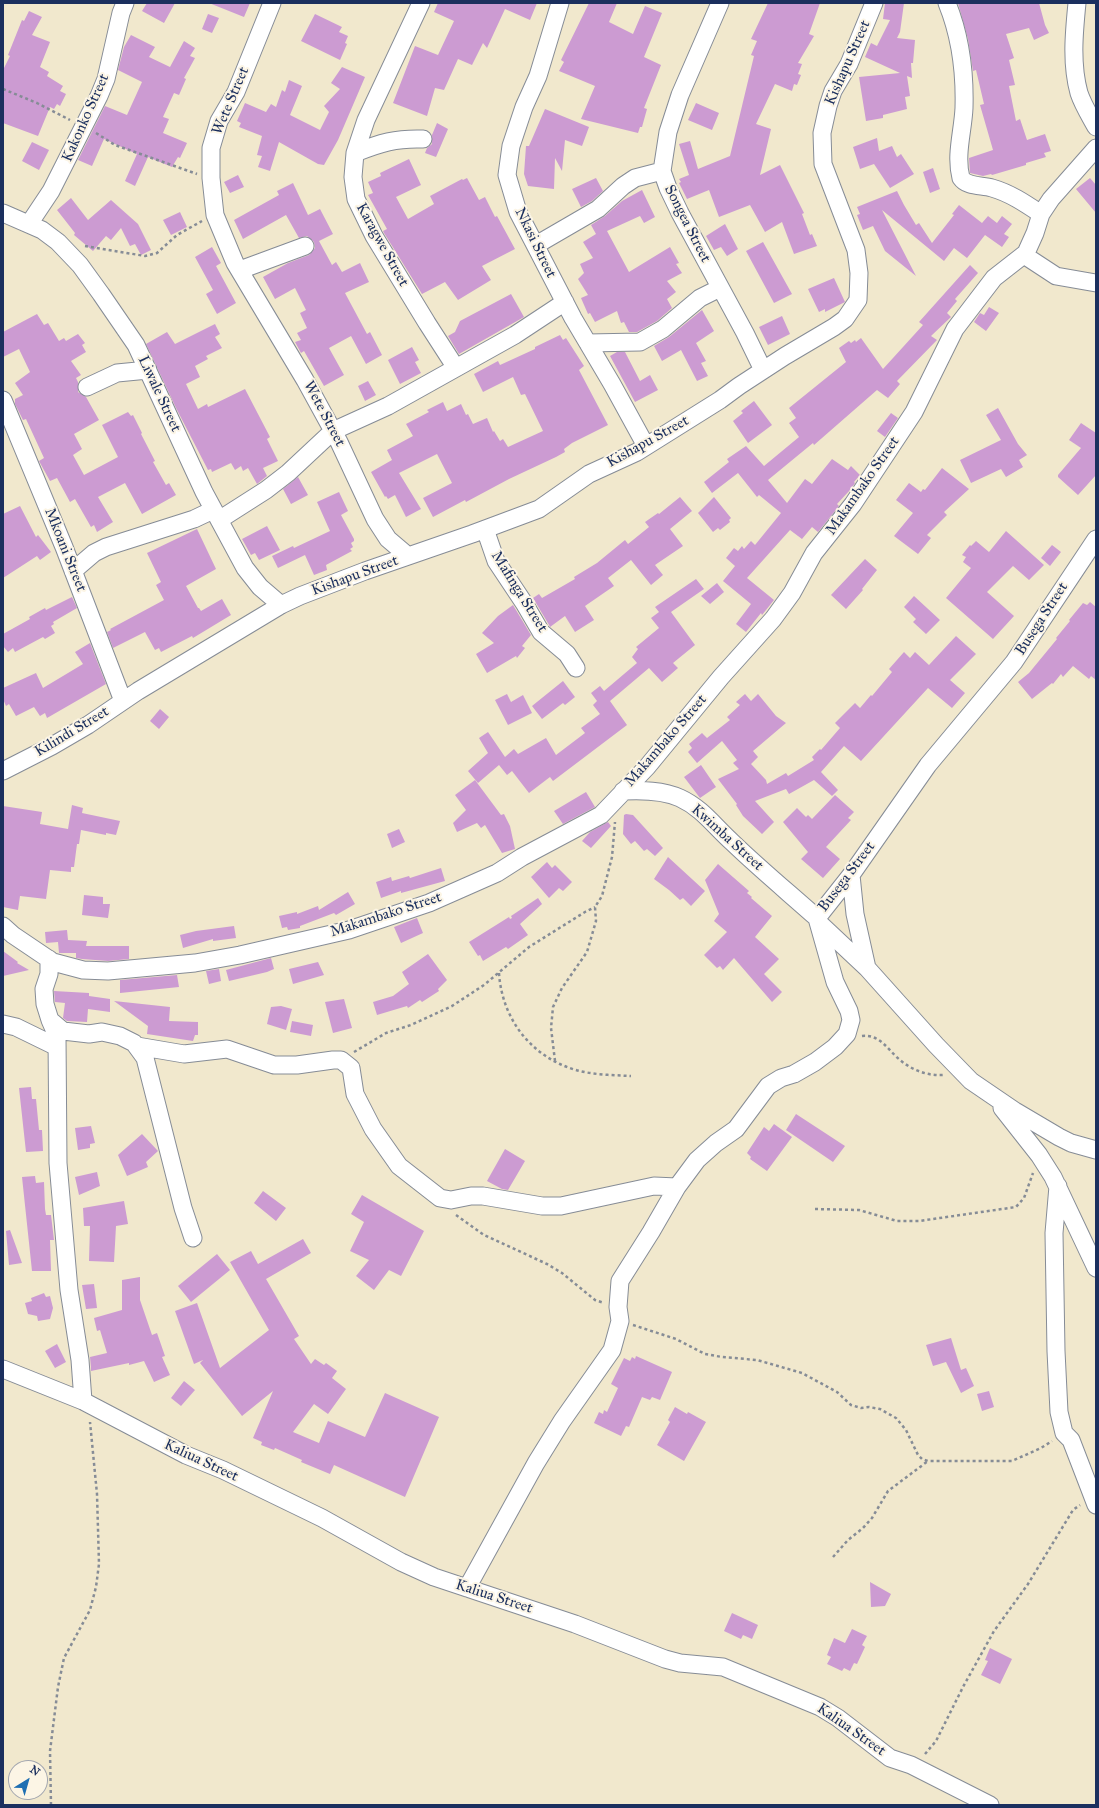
<!DOCTYPE html>
<style>
body{margin:0}
#map{position:relative;width:1099px;height:1808px;overflow:hidden;background:#f1e8cd;font-family:"IM FELL Great Primer",serif}
canvas{display:block}
.frame{position:absolute;inset:0;border:4px solid #1b2f5e;pointer-events:none}
.north{position:absolute;left:8px;top:1760px;width:40px;height:40px;box-sizing:border-box;background:#fcf5e5;border:1px solid #a2a6af;border-radius:50%;rotate:37deg;font-size:11px;font-weight:700;line-height:16px;text-align:center;color:#1b2f5e}
.north::after{content:'';display:block;margin:auto;width:14px;height:18px;background:#1f6fb2;clip-path:polygon(50% 0,100% 100%,50% 72%,0 100%)}
</style>
<div id="map">
<canvas width="1099" height="1808"></canvas>
<div class="frame"></div>
<div class="north">N</div>
</div>
<script>
const g = document.querySelector('canvas').getContext('2d');
g.lineJoin = 'round';
function fill(path, color) { g.fillStyle = color; g.fill(path, 'evenodd'); }
function strokePath(path, color, width, dash) { g.strokeStyle = color; g.lineWidth = width; g.lineCap = dash ? 'butt' : 'round'; g.setLineDash(dash || []); g.stroke(path); }
function label(font, color, halo, rows, align = 'center') {
  g.font = font + ' "IM FELL Great Primer",serif'; g.lineWidth = 4; g.setLineDash([]); g.textBaseline = 'middle'; g.strokeStyle = halo; g.fillStyle = color; for (const [text, x, y, turn = 0] of rows) {
    g.save(); g.translate(x, y); g.rotate((+turn || 0) * Math.PI / 180); g.textAlign = isNaN(turn) ? turn : align; if (halo) g.strokeText(text, 0, 0); g.fillText(text, 0, 0); g.restore();
  }
}
fill(new Path2D(`
 M147 3H175L164 23 142 11Z
 M209 3H250L244 17Z
 M438 3H537L530 20 505 9 487 48 483 43 472 65 458 59 444 90 435 88 427 116 393 103 415 46 438 55 454 21 434 12Z
 M589 3H617L609 22 633 34 645 6 662 13 644 57 661 65 644 108 647 109 642 127H640L638 133 581 119 595 86 559 71 564 62 561 60Z
 M768 3H820L809 34 814 36 798 63 802 64 798 74 801 75 797 85 794 84 792 91 775 84 756 124 771 129 760 175 780 165 804 213 802 214 810 235 812 234 817 246 794 254 782 222 765 232 750 205 719 217 709 190 687 199 679 183 681 182 679 179 689 175 679 144 690 141 698 169 730 156 754 56 751 55 757 41 751 39Z
 M885 3H904L900 32 897 38 915 40 913 63H911L912 78 907 76 910 96 905 97 907 109 883 115V118L866 121 859 77 900 73 865 57 871 43 877 46 890 20 883 19Z
 M958 3H1039L1045 25 1049 33 1034 40 1029 28 1006 34 1014 58 1009 60 1015 85 1009 86 1016 121 1020 119 1027 140 1045 134 1051 151 1044 153 1046 157 1026 163V165L992 175 991 174 983 176 970 173 969 158 993 150 980 105 984 104 976 70 973 71 968 39Z
 M29 11 42 17 32 35 50 42 40 67 49 72 47 76 63 86 60 91 66 94 60 106 57 104 54 109 50 107 38 136 3 123V70L10 56 8 55 22 20 24 21Z
 M208 14 219 18 212 33 202 29Z
 M315 14 342 27 339 32 348 36 345 43 347 44 340 60 301 41Z
 M131 35 155 47 149 57 170 67 184 41 195 48 190 56 195 58 184 78 186 79 179 95 174 93 163 117 169 119 163 133 187 143 180 158 178 157 172 167 148 157 135 186 125 181 137 154 104 139 92 166 78 160 105 106 127 115 142 82 118 70 124 47Z
 M342 67 365 77 338 140 324 165 318 164 279 142 270 171 258 167 262 156 257 155 262 136 239 127 241 123 237 121 245 103 266 112 271 104 276 107 282 90 285 92 289 80 302 86 290 115 320 130 329 112 324 106 340 89 331 83Z
 M696 103 719 113 712 130 688 120Z
 M545 109 589 127 582 146 565 140 562 171 555 158 554 189 528 186 524 174 526 146H529Z
 M437 123 448 129 436 157 425 153 427 148 432 144V135Z
 M877 138 879 151 892 146 897 157 901 154 914 174 890 188 874 164 860 169 853 147Z
 M32 142 49 150 39 170 22 161Z
 M409 159 421 185 396 197 408 219 434 204 430 196 462 179 463 180 467 178 479 200 485 197 495 217 497 216 515 249 482 266 491 280 458 300 445 282 422 294 384 233 383 231 387 229 368 195 373 193 368 182 381 176 380 173Z
 M933 168 940 189 930 193 923 172Z
 M238 175 244 187 230 193 224 182Z
 M596 178 603 191 592 201 581 207 572 189Z
 M1090 178 1096 185V213L1076 189Z
 M293 183 308 215 320 209 333 234 319 241 332 265 336 262 342 272 360 263 369 282 345 293 367 334 370 332 382 355 366 364 351 336 329 348 344 375 324 386 304 351 301 353 295 342 301 340 297 333 307 328 300 313 306 310 295 288 275 299 263 277 288 263 309 255 315 248 314 242 307 236 299 238 286 215 243 239 234 220 279 195 277 191Z
 M642 190 655 217 644 223 640 216 607 231 629 272 670 247 679 263 676 264 682 273 667 281 676 292 667 299 672 308 657 321 637 332H629L624 322 621 323 617 311 595 322 590 313 588 314 581 298 588 295 578 279 584 273 580 264 593 258 583 242 596 234 591 225 605 216 622 201Z
 M897 191 904 205 916 225 919 223 932 243 954 215 952 214 959 205 982 223 988 216 997 223 1002 216 1012 224 1004 234 1009 237 1002 247 985 235 967 258 954 248 944 261 882 210 916 276 885 251 873 226 863 230 857 215 860 214 857 207Z
 M71 198 88 220 111 200 138 224 151 250 141 255 135 244 130 246 121 228 111 240 106 236 93 251 74 235 75 233 57 210Z
 M180 212 187 227 171 235 163 220Z
 M725 224 738 249 727 256 721 247 714 250 706 236Z
 M763 242 792 294 774 303 746 251Z
 M212 247 221 263 216 266 236 303 217 314 206 294 213 290 195 257Z
 M970 265 978 273 955 299 957 301 947 313 951 317 931 336 937 340 897 381 900 384 888 398 877 390 814 445 813 443 768 480 787 503 805 479 812 484 832 459 848 470 851 466 860 475 854 482 855 483 851 489 837 504 839 506 818 532 812 527 802 539 790 530 747 578 774 600 762 615 761 613 746 632 736 624 751 604 723 581 735 566 726 558 734 548 738 551 742 546 744 549 751 541 755 545 781 513 759 495 757 497 738 473 712 493 704 482 729 462 727 459 746 446 764 466 799 437 789 423 796 418 789 408 846 362 839 348 849 341 851 343 855 340 856 342 861 338 883 369 923 325 919 322Z
 M834 278 845 302 825 312V309L819 312 808 289Z
 M511 294 524 317 459 354 448 336 455 332 460 321Z
 M989 307 999 313 986 331 974 322 980 313 984 315Z
 M702 310 714 331 696 343 706 361 701 363 708 376 697 381 681 350 662 361 654 346 669 337Z
 M37 314 44 325 48 323 59 341 64 338 66 341 78 334 85 343 82 345 86 352 71 361 81 375 76 378 78 382V392L86 397 99 420 74 434 82 449 73 455 84 475 118 457 102 425 128 412 131 416 133 415 142 433 141 434 155 461 153 462 166 485 169 483 176 495 142 514 125 483 98 497 113 522 97 532 94 525 91 527 75 499 70 502 57 478 50 481 39 461 44 458 26 419 23 420 15 404V399L23 395 15 383 30 372 19 349 3 357V332Z
 M782 316 790 334 768 345 759 327Z
 M215 324 220 334 215 337 222 348 206 356 208 359 195 366 200 377 186 384 198 409 207 404 208 407 245 389 270 437 267 439 278 461 263 468 267 476 257 484 248 468 243 471 241 466 235 470 231 463 212 472 211 469 208 470 176 408 146 344 167 332 175 344Z
 M560 335 563 340 566 338 584 366 579 370 608 425 572 443 564 449 565 452 556 457 509 479 466 502 465 500 433 517 423 498 452 483 437 454 399 473 421 509 406 517 395 495 388 499 386 496 385 497 371 472 392 460 387 450 413 436 406 424 429 412 427 410 443 402 447 411 461 404 466 415 468 414 473 424 487 418 493 432 494 431 500 441 503 439 508 447 543 431 525 394 521 395 513 377 483 392 474 374 498 361 500 365 535 349V347Z
 M412 347 419 360 415 362 421 373 400 384 388 360Z
 M617 352H625L640 381 650 375 658 390 635 402 610 356Z
 M368 381 376 395 365 401 358 386Z
 M754 401 772 425 748 443 733 421 743 413 741 411Z
 M998 408 1018 444 1027 455 1019 460 1023 467 1006 477 1001 469 971 483 960 460 1001 440 986 415Z
 M891 413 898 418 885 437 877 431Z
 M1081 423 1096 433V475L1078 495 1058 477V475L1081 448 1069 440Z
 M942 468 969 489 944 512 947 515 927 535 931 538 918 554 894 536 913 513 896 500 909 483 921 492 923 489 925 490Z
 M298 477 308 495 291 504 283 489Z
 M339 492 348 511 341 515 354 539V541L351 543 353 547 350 549 352 551 326 565 327 570 314 575 305 555 278 568 272 556 293 546 294 548 330 531 317 502Z
 M680 497 692 511 670 529 683 546 655 565 663 575 651 585 631 560 608 578 614 586 585 606 594 620 575 632 565 616 550 627 549 625 533 598 539 594 542 598 575 579 574 577 597 563 625 540 628 544 649 527 645 522 658 513 659 514Z
 M714 497 731 518 729 520 730 522 720 530 718 528 713 532 698 513Z
 M20 506 36 537 38 535 51 552 40 560 37 556 3 578V514Z
 M267 526 280 550 259 560 255 553 251 555 242 539Z
 M197 529 216 569 186 586 198 608H199L201 611 222 599 231 615 193 638 192 636 161 652 159 648 155 650 145 632 113 648 107 632 111 630 110 629 164 600 156 585 161 582 147 553Z
 M1006 531 1044 565 1029 580 1013 566 987 592 1014 616 993 639 946 598 971 568 963 562 966 557 962 555 970 545 971 546 976 541 989 552Z
 M1052 545 1061 552 1050 566 1041 558Z
 M865 559 877 570 862 589 863 590 846 609 831 595Z
 M696 579 704 589 671 612 695 645 673 663 678 668 662 682 649 668 610 701 627 725 553 781 550 777 529 793 512 771 507 775 499 765 478 783 468 771 488 753 479 738 488 732 505 757 514 749 518 754 546 738 556 755 585 733 581 728 600 714 593 705 597 701 591 693 600 686 604 691 637 663 632 657 638 649 636 647 659 628 651 618 659 612 655 607Z
 M717 583 724 592 710 604 701 596Z
 M914 596 940 620 926 634 913 622 916 619 904 607Z
 M72 597 77 608 53 622 54 624 51 626 55 633 45 639 43 637 15 652 13 648 8 652 3 646V634L30 619 29 617 45 608 46 610Z
 M1090 602 1096 607V680L1091 676 1089 679 1073 666 1063 677 1061 674 1053 684 1052 683 1032 699 1018 682 1029 673 1057 639 1056 638 1070 621 1069 620 1083 603 1087 605Z
 M513 605 531 635 522 646 525 648 517 658 516 656 487 673 476 654 494 643 482 633 498 616Z
 M956 636 976 654 950 680 965 693 952 708 928 688 861 761 844 746 821 772 838 790 832 796 814 780 789 794 786 789 755 801 774 822 762 834 743 816 736 805 737 804 718 779 739 769 733 763 737 760 722 741 697 763 688 752 692 748 689 744 702 733 707 738 730 720 727 717 740 705 736 702 745 694 751 701 758 694 776 716 786 723 753 751 758 757 751 764 766 780 767 784 786 773 788 776 814 760 812 757 820 749 821 750 840 728 835 723 855 703 860 708 871 695 872 696 892 672 889 669 904 652 910 658 915 652 929 665Z
 M90 643 106 684 47 718 45 713 40 716 34 707 16 716 9 704 6 706 3 699V688L36 673 43 688 83 664 75 652Z
 M563 681 575 697 565 705 563 703 542 719 532 706Z
 M507 694 511 702 523 695 532 713 508 725 495 700Z
 M160 709 169 717 159 729 150 721Z
 M701 765 716 787 700 798 684 777Z
 M475 780 501 815 504 814 510 826 515 849 502 853 485 825 481 828 477 823 457 832 453 823 466 810 455 795Z
 M586 792 595 807 563 824 554 811Z
 M835 795 854 812 848 818 851 820 826 847 840 859 823 878 801 859 808 852 783 822 797 808 806 817 808 815 812 819Z
 M72 805 83 808 82 813 120 821 116 835 106 833V835L81 830 79 844H77L74 867H71V872L50 870 46 899 20 896 18 910 3 907V806L42 812 40 824 68 829Z
 M626 814 633 815 663 848 655 856 647 849 644 851 635 841 631 844 623 834 624 815Z
 M608 822 611 826 591 848 582 841 590 832Z
 M399 829 405 842 392 848 387 834Z
 M668 857 705 891 691 906 683 898 680 900 669 890 654 879Z
 M547 862 552 868 555 865 572 882 563 891 559 888 549 898 531 877Z
 M718 864 749 891 747 893 752 897 751 898 772 916 755 937 779 959 764 974 782 992 772 1002 734 958 723 970 720 966 717 968 704 955 727 932 714 921 719 914 705 880Z
 M441 868 445 881 401 893V891L381 898 376 882 391 877 392 881 409 876 410 878Z
 M348 892 355 904 336 915 334 913 300 926V928L288 930 287 927 282 928 279 916 297 912V914L318 906 319 910Z
 M84 895 103 897V904H110L108 918 82 915Z
 M538 898 542 904 520 924 528 935 508 949 506 947 483 961 480 955 478 956 469 942 509 917 510 919 512 918 511 916Z
 M417 918 423 933 401 943 394 927Z
 M234 926 236 938 213 941V939L183 948 180 935 196 931Z
 M67 930 68 940 87 941 86 946H129V959L108 961 82 959 76 958V953H59L58 942 46 943 45 932Z
 M3 951 18 962 17 963 29 970 3 976Z
 M428 954 447 980 438 989 439 991 422 1002 420 1000 408 1008 407 1006 377 1015 373 1002 393 996 409 984 402 972Z
 M271 958 274 969 267 972 229 981 226 970Z
 M318 962 324 975 293 984 289 969Z
 M219 969 221 981 209 984 206 971Z
 M177 975 179 987 120 993V980Z
 M54 991 89 993V996L110 999V1012L88 1009 87 1022 67 1021 63 1018 65 1003 55 1002Z
 M344 999 352 1028 333 1033 325 1002Z
 M114 1001 170 1007 169 1021 198 1022V1035H195L193 1041 147 1034 148 1026Z
 M281 1006 292 1009 286 1030 267 1024 271 1007Z
 M292 1021 313 1025 311 1036 290 1032Z
 M31 1087 32 1099H36L39 1130H42L43 1151 26 1152 19 1088Z
 M796 1114 845 1146 833 1162 786 1130Z
 M774 1124 792 1137 767 1171 750 1159 751 1157 747 1153 764 1127 769 1131Z
 M91 1126 95 1143 90 1144V1148L78 1150 75 1128Z
 M142 1134 158 1151 146 1162 148 1167 127 1176 118 1155Z
 M505 1149 525 1161 508 1190 502 1189 487 1181Z
 M97 1172 100 1186 79 1195 75 1177Z
 M35 1176 36 1183 44 1182 45 1209 46 1215H51L54 1240H50L51 1271H32L22 1177Z
 M263 1191 286 1208 276 1221 254 1203Z
 M362 1195 424 1231 401 1276 389 1270 374 1290 356 1276 369 1260 350 1251 364 1222 351 1214Z
 M124 1201 128 1224 116 1226 114 1262 89 1261 90 1226H84L83 1208Z
 M10 1230 22 1263 9 1265 6 1231Z
 M303 1239 311 1253 266 1279 299 1336 294 1339 311 1364 315 1359 324 1365 326 1363 337 1371 332 1378 346 1389 328 1414 314 1404 293 1432 319 1443 328 1421 365 1437 385 1393 439 1417 405 1497 334 1465 330 1474 301 1462 302 1460 275 1448 274 1450 261 1445 262 1442 253 1438 273 1391 242 1416 200 1363 203 1360 194 1364 175 1311 197 1303 220 1368 269 1330 230 1262 251 1251 258 1264Z
 M217 1254 230 1270 191 1302 178 1286Z
 M140 1277V1300L152 1335 157 1333 165 1356 162 1357 170 1375 154 1382 144 1361 129 1365V1363L91 1371V1368L90 1357 107 1353 100 1330 97 1331 94 1318 122 1310V1280Z
 M94 1284 97 1308 86 1309 82 1285Z
 M44 1293 46 1297 50 1296 53 1308 50 1319 38 1321 37 1316 28 1314 25 1303 32 1301 31 1298Z
 M951 1338 961 1370 966 1368 974 1386 961 1393 946 1362 933 1366 926 1345Z
 M57 1344 66 1362 55 1368 45 1351Z
 M636 1356 672 1372 660 1400 652 1397 650 1400 642 1397 629 1427 626 1426 621 1436 594 1423 599 1412 603 1414 604 1410 607 1412 618 1388 611 1384 624 1358 630 1361 632 1357 635 1359Z
 M184 1381 195 1390 181 1406 171 1398Z
 M989 1391 994 1407 982 1411 977 1394Z
 M675 1407 687 1414 688 1412 706 1422 684 1461 657 1445 670 1422 668 1420Z
 M870 1582 891 1594 885 1606 871 1607Z
 M732 1613 758 1625 752 1639 743 1635 741 1639 724 1631Z
 M852 1629 867 1636 862 1645 865 1647 857 1664 854 1663 850 1671 844 1668 842 1671 827 1664 831 1657 827 1655 834 1638 845 1643Z
 M990 1648 1012 1659 1000 1684 981 1675 988 1661 985 1660Z`), '#cc9bd2');
const minor = new Path2D(`
 M272 3 236 92 219 121 211 148V178L215 215 235 263 305 380 339 442 375 519 388 539 408 556
 M421 3 366 120 355 153 353 177 356 199 374 236 427 323 456 368
 M560 3 538 76 524 107 511 146 507 175 518 212 573 318 612 384 646 446
 M720 3 680 95 668 132 662 171 668 188 680 213 745 333 763 370
 M947 3C960 35 965 73 964 108 963 131 955 155 961 178 967 187 982 185 992 188 1010 193 1026 204 1041 214
 M1077 3C1074 33 1071 64 1079 93 1083 105 1090 116 1096 127
 M355 153C380 143 396 138 423 139
 M3 213 42 230 58 242 80 265 101 294 136 345 204 492 245 568 260 587 281 605
 M29 224 51 191 99 96 106 79 121 13 125 3
 M536 245 598 209 623 186 635 178 662 171
 M1024 255 1056 276 1096 283
 M240 270 305 246
 M588 343 640 342 663 329 700 298 720 288
 M87 387 117 373 148 370
 M3 400 64 547 123 701
 M219 520 266 490 288 473 333 431 388 406 515 335 565 302
 M485 529 496 561 524 603 541 632 567 654 576 668
 M1096 539 1014 662 928 765 851 875 817 918 818 922 867 968 936 1045 971 1081 1015 1111 1059 1137 1071 1143 1096 1150
 M73 571 94 553 106 547 194 519 213 510
 M3 771 52 746 88 725 138 691 281 605 300 596 365 571 472 534 539 509 589 474 637 452 720 400 739 386 785 356 834 327 845 319 858 300 859 273 856 250 823 164 822 133 828 106 833 91 849 64 874 3
 M623 791C642 790 663 790 680 798 702 808 715 827 733 843 760 869 789 893 817 918
 M851 875 855 914 867 968
 M3 926 13 935 53 962 83 970 108 971 195 963 240 955 349 930 429 903 497 873 522 857 601 815 647 767 721 677 773 619 792 593 814 553 853 504 914 412 955 329 994 278 1026 253 1035 233 1041 214 1051 199 1096 148
 M49 959V974L44 989 45 1004 50 1020 57 1036 58 1163 69 1290 80 1360 83 1401
 M50 1020 63 1031 89 1034 102 1032 120 1036 134 1043 145 1058 183 1208 193 1238
 M3 1024 16 1027 57 1047
 M137 1046 184 1054 227 1049 274 1065H297L333 1060H341L351 1068 355 1094 373 1129 399 1166 440 1198 451 1200 471 1196H483L542 1206H561L654 1186 677 1187
 M1002 1108 1039 1155 1053 1177 1096 1268
 M1058 1186 1054 1233 1056 1351 1059 1412 1064 1433 1071 1440 1096 1505
 M3 1369 83 1401 186 1455 223 1470 322 1518 401 1562 434 1577 575 1624 665 1659 680 1663 723 1667 820 1707 838 1718 890 1758 911 1765 990 1805
 M467 1588 536 1463 562 1421 612 1350 620 1321 618 1307 620 1281 651 1232 677 1187 697 1160 716 1143 736 1129 768 1086 781 1078 794 1074 815 1062 835 1047 847 1034 851 1020 849 1011 835 982 818 922`);
strokePath(minor, '#868c96', 19);
strokePath(new Path2D(`
 M3 89 37 103 70 120
 M96 133 115 145 197 174
 M85 246 145 256 157 253 177 235 202 221
 M499 973C502 1019 531 1057 576 1070 593 1075 613 1075 631 1076
 M862 1036C880 1034 888 1050 900 1060 912 1070 927 1076 943 1075
 M354 1052 386 1033 411 1025 452 1006 484 985 529 947 585 912 595 907
 M555 1061 551 1028 553 1007 562 988 587 952 596 921 595 907 602 896 612 857 615 822
 M815 1209 859 1210 897 1221H919L1016 1207 1024 1198 1033 1173
 M456 1215 484 1235 547 1264 562 1273 595 1300 604 1303
 M633 1325 676 1339 705 1354 722 1357 757 1360 802 1373 837 1392 851 1405 861 1408 869 1407 880 1409 896 1418 906 1430 918 1455 922 1459 928 1461H1012L1041 1448 1052 1441
 M833 1557 848 1540 863 1528 872 1518 888 1491 928 1461
 M925 1754 936 1741 963 1687 994 1631 1028 1584 1073 1510 1080 1505
 M51 1805 50 1751 58 1687 64 1658 90 1610 96 1587 99 1564 97 1494 90 1422`), '#868c96', 2.5, [3, 3]);
strokePath(minor, '#fff', 17);
label('15px', '#1b2f5e', '#fcf5e5', [
 ["Kishapu Street",848,63,-66],
 ["Wete Street",231,101,-67],
 ["Kakonko Street",86,118,-66],
 ["Songea Street",687,224,63],
 ["Nkasi Street",535,243,64],
 ["Karagwe Street",382,245,61],
 ["Liwale Street",159,394,65],
 ["Wete Street",324,414,62],
 ["Kishapu Street",648,442,-29],
 ["Makambako Street",863,486,-55],
 ["Mkoani Street",65,550,68],
 ["Kishapu Street",355,576,-20],
 ["Mafinga Street",519,592,58],
 ["Busega Street",1042,619,-57],
 ["Kilindi Street",72,732,-31],
 ["Makambako Street",666,741,-49],
 ["Kwimba Street",727,838,42],
 ["Busega Street",847,877,-53],
 ["Makambako Street",386,915,-18],
 ["Kaliua Street",201,1461,25],
 ["Kaliua Street",494,1597,18],
 ["Kaliua Street",851,1730,35]
]);
</script>
